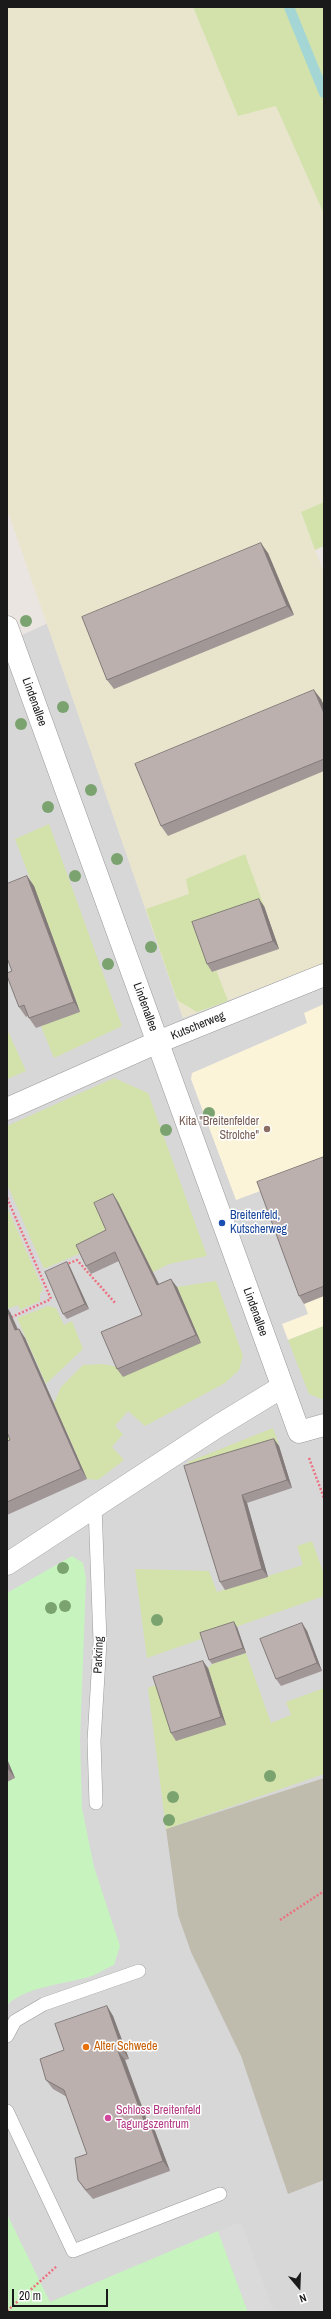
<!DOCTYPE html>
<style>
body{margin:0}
#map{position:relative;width:331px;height:2319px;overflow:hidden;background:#ebe5e1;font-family:"Archivo Narrow",sans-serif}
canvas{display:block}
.frame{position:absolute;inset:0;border:8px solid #1a1a1a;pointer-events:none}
.north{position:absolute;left:279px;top:2267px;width:40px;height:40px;-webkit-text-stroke:3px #fff;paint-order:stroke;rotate:161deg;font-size:11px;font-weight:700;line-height:16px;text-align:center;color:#1a1a1a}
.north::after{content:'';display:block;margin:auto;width:14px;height:18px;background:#1a1a1a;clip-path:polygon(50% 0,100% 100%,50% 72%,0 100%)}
.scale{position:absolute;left:12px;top:2289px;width:96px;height:18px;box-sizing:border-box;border:2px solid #1a1a1a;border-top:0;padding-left:5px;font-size:12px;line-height:14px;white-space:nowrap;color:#1a1a1a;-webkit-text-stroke:3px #fff;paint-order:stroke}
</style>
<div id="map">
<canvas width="331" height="2319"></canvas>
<div class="frame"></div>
<div class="north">N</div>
<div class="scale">20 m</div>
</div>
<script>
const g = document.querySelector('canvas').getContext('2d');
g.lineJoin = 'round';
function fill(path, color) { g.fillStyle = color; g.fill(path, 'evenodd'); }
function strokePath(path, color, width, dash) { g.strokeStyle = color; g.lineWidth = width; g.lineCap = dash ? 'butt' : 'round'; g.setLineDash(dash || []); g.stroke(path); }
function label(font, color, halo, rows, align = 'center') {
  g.font = font + ' "Archivo Narrow",sans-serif'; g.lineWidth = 3; g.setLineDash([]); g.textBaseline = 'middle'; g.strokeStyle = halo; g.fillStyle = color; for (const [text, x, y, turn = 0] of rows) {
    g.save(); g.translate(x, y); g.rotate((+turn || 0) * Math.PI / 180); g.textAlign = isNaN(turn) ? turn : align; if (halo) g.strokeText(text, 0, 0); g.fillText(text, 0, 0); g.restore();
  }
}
fill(new Path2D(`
 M48 623 183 1018 324 963V2312H7V642Z`), '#d8d7d8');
fill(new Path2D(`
 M324 1004V1326L288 1340 282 1324 308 1314 263 1190 236 1200 191 1079 192 1073 307 1023 304 1013Z`), '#fcf4d9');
fill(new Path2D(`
 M324 1778V2180L288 2194 241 2056 191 1952 178 1915 166 1829Z`), '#bfbbad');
fill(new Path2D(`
 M7 7H193L238 115 276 106 324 214V502L301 513 324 573V963L183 1018 7 509Z`), '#e9e5cd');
fill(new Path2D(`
 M193 7H324V214L276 106 238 116Z
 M324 502V546L315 550 301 512Z
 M49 824 122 1026 54 1058 41 1026 80 1011 15 839Z
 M245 854 264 906 198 930 214 973 216 970 228 1001 197 1012 177 1000 146 909 189 894 186 879Z
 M7 1029 26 1071 7 1079Z
 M114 1078 148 1093 207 1256 169 1264 145 1276 125 1258 81 1253 44 1269 7 1184V1126Z
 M7 1207 43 1289 40 1294V1301L20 1310 18 1305 7 1309Z
 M216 1281 243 1356 239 1370 225 1383 145 1426 128 1411 115 1426 123 1434 112 1447 124 1460 98 1480 87 1479 65 1428 13 1451 7 1437V1423L54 1403 61 1387 83 1365 103 1364 118 1367 123 1377 177 1287Z
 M48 1306 56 1308 64 1325 72 1321 83 1349 46 1384 17 1318Z
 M324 1326V1400L309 1394 288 1340Z
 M273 1428 279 1446 189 1474 188 1462Z
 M312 1541 324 1574V1596L147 1658 135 1569 209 1571 217 1592 303 1565 297 1546Z
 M246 1653 271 1723 291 1715 286 1702 324 1688V1774L166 1829 148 1688 158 1684 226 1725 208 1668 212 1664Z`), '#d2e2aa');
fill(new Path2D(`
 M72 1556 83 1563 86 1579 80 1740 82 1808 94 1867 120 1946 114 1965C107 1968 99 1973 92 1976 67 1984 26 1986 7 2005V1593Z
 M7 2214 50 2302 218 2231 248 2312H7Z`), '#c7f3bf');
fill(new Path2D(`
 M241 2222 274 2312H248L218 2231Z`), '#dadada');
strokePath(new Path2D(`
 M289 7 324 93`), '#a4d6d6', 10);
const lane = new Path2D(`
 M95 1506 100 1641 94 1741 96 1803
 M7 2036 15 2021 44 2004 139 1971
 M7 2111 73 2251 220 2194`);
const street = new Path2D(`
 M7 627 299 1432 324 1425
 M7 1109 158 1042 324 975
 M7 1564 218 1426 282 1387`);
strokePath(lane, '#9b9b9b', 14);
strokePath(street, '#9b9b9b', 23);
strokePath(new Path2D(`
 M7 1198 51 1299 12 1317
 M65 1265 77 1260 116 1304
 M309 1458 324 1498
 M280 1920 324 1891
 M7 2311 57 2266`), '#ed707f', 2.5, [2, 2]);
strokePath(lane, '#fff', 13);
strokePath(street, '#fff', 22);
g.fillStyle = '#7ba370';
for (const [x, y] of [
 [26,621],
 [63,707],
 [21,724],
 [91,790],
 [48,807],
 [117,859],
 [75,876],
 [151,947],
 [108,964],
 [209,1113],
 [166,1130],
 [63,1568],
 [65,1606],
 [51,1608],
 [157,1620],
 [270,1776],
 [173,1797],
 [169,1820]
]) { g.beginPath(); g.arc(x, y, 6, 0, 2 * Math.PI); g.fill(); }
fill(new Path2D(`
 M268 553 294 615 114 689 107 680Z
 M321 699 324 706V771L168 836 161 826Z
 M27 876 34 886 80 1012 36 1028 29 1018 28 1016 26 1017 19 1007 12 971Z
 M264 906 279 949 212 972 207 964Z
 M324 1157V1296L304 1304 299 1296Z
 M118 1202 159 1284 177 1287 201 1343 123 1377 117 1369 142 1315 119 1261 91 1274 86 1266 106 1230Z
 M67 1262 70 1267 89 1309 67 1319 63 1314Z
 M10 1312 18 1329H19L25 1338 87 1479 7 1515V1441L10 1440Z
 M274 1439 279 1446 292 1488 247 1503 268 1577 225 1590 220 1582 184 1466Z
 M302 1623 307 1631 322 1671 281 1686 276 1679Z
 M237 1627 246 1653 212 1664 209 1660Z
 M208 1668 226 1725 176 1741 171 1733Z
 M7 1759 15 1778 7 1782Z
 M107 2006 113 2016 129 2059 125 2060 148 2122 155 2131 170 2171 93 2199 85 2190 78 2180 87 2154 67 2097 53 2089 46 2080Z`), '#a19796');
fill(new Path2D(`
 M261 543 268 553 294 615 287 606Z
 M314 690 321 699 324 706V713Z
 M27 876 34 886 80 1012 74 1002Z
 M259 899 264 906 279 949 273 941Z
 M113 1194 118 1202 163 1293 157 1285Z
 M67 1262 70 1267 89 1309 85 1304Z
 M171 1279 177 1287 201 1343 196 1335Z
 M7 1307 10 1312 22 1340 15 1330 7 1310Z
 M19 1329 25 1338 87 1479 81 1469Z
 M274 1439 279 1446 292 1488 287 1480Z
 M242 1495 247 1503 268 1577 262 1569Z
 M234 1622 237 1627 246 1653 243 1648Z
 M302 1623 307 1631 322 1671 317 1663Z
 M203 1661 208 1668 226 1725 221 1717Z
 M7 1759 15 1778 8 1769 7 1766Z
 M107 2006 113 2016 129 2059 122 2049Z
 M118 2051 125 2060 151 2133 145 2123Z
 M149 2121 155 2131 170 2171 163 2161Z`), '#837b7a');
const building = new Path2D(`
 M261 543 287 606 107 680 82 617Z
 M314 690 324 713V759L161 826 135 764Z
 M27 876 74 1002 29 1018 24 1005 19 1007 7 976V973L12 971 7 958V884Z
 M259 899 273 941 207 964 192 922Z
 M324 1157V1286L299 1296 257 1182Z
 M113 1194 157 1285 171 1279 196 1335 117 1369 101 1332 142 1315 115 1252 86 1266 76 1245 106 1230 94 1203Z
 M67 1262 85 1304 63 1314 45 1272Z
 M7 1310 15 1330 19 1329 81 1469 7 1502V1441L10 1440 7 1432Z
 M274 1439 287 1480 242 1495 262 1569 220 1582 184 1466Z
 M234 1622 243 1648 209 1660 200 1633Z
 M302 1623 317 1663 276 1679 260 1639Z
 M203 1661 221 1717 171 1733 153 1677Z
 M107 2006 122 2049 118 2051 145 2123 149 2121 163 2161 86 2190 78 2180 75 2158 87 2154 64 2090 46 2080 40 2059 64 2050 55 2024Z`);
fill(building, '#bbb0ae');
strokePath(building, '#837b7a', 1);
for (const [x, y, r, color] of [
 [267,1129,4,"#8d6e63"],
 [222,1223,4,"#1a4fb4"],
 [86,2047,4,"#e8710a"],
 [108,2118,4,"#d1479c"]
]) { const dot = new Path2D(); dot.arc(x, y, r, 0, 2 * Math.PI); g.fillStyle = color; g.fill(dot); strokePath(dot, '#fff', 1.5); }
label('12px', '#1a1a1a', '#fff', [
 ["Lindenallee",34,702,70],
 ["Lindenallee",145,1007,70],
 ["Kutscherweg",198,1026,-22],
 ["Lindenallee",255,1312,70],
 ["Parkring",99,1655,-88]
]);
label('12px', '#785e54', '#fff', [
 ["Kita \"Breitenfelder",259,1122],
 ["Strolche\"",259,1136]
], 'right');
label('12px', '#164399', '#fff', [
 ["Breitenfeld,",230,1216],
 ["Kutscherweg",230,1230]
], 'left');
label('12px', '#c56008', '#fff', [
 ["Alter Schwede",94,2047]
], 'left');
label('12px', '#b23c85', '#fff', [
 ["Schloss Breitenfeld",116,2111],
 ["Tagungszentrum",116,2125]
], 'left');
</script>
